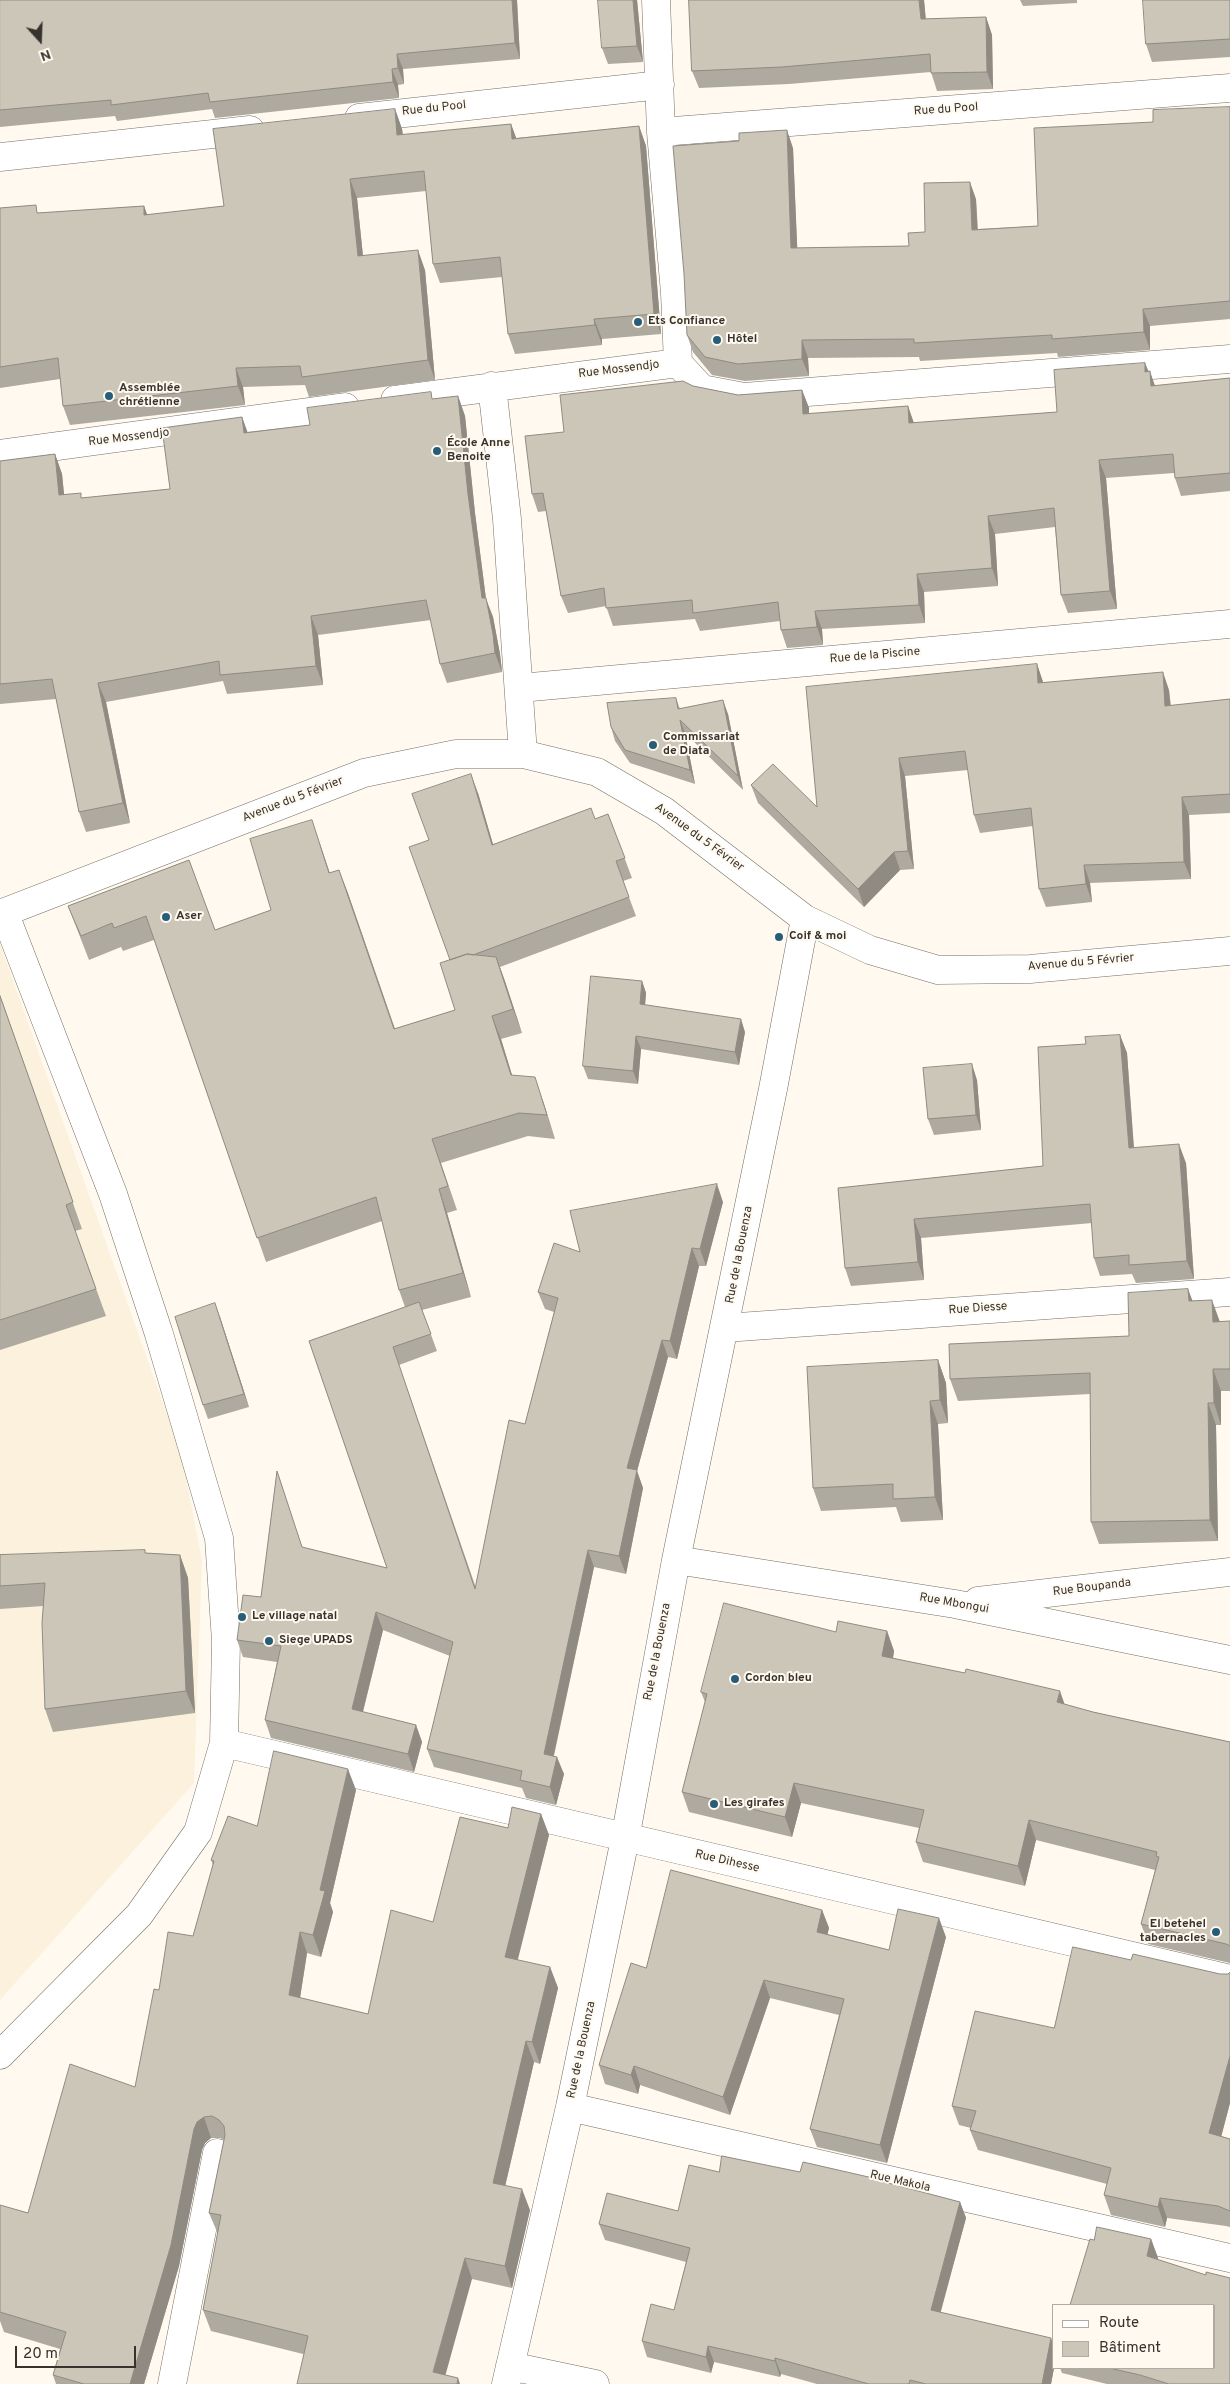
<!DOCTYPE html>
<meta charset="utf-8">
<style>
body{margin:0}
#map{position:relative;width:1230px;height:2384px;overflow:hidden;background:#fff9ef;font-family:Overpass,sans-serif}
canvas{display:block}
.legend{position:absolute;left:1052px;top:2304px;width:162px;height:65px;box-sizing:border-box;background:#fff9ef;border:1px solid #afaaa2;margin:0;padding:6px 9px;list-style:none;font-size:15px;color:#36332e}
.legend li{display:flex;align-items:center;gap:10px;height:25px}
.legend b{width:25px;border:1px solid #afaaa2}
.north{position:absolute;left:15px;top:15px;width:50px;height:50px;-webkit-text-stroke:4px #fff9ef;paint-order:stroke;rotate:160deg;font-size:14px;font-weight:700;line-height:20px;text-align:center;color:#36332e}
.north::after{content:'';display:block;margin:auto;width:18px;height:22px;background:#36332e;clip-path:polygon(50% 0,100% 100%,50% 72%,0 100%)}
.scale{position:absolute;left:15px;top:2346px;width:121px;height:22px;box-sizing:border-box;border:2px solid #36332e;border-top:0;padding-left:6px;font-size:15px;line-height:18px;white-space:nowrap;color:#36332e;-webkit-text-stroke:4px #fff9ef;paint-order:stroke}
</style>
<div id="map">
<canvas width="1230" height="2384"></canvas>
<ul class="legend">
<li><b style="height:6px;background:#fff"></b>Route</li>
<li><b style="height:14px;background:#ccc6b9"></b>Bâtiment</li>
</ul>
<div class="north">N</div>
<div class="scale">20 m</div>
</div>
<script>
const g = document.querySelector('canvas').getContext('2d');
g.lineJoin = 'round';
function fill(path, color) { g.fillStyle = color; g.fill(path, 'evenodd'); }
function strokePath(path, color, width, dash) { g.strokeStyle = color; g.lineWidth = width; g.lineCap = dash ? 'butt' : 'round'; g.setLineDash(dash || []); g.stroke(path); }
function label(font, color, halo, rows, align = 'center') {
  g.font = font + ' Overpass,sans-serif'; g.lineWidth = 4; g.setLineDash([]); g.textBaseline = 'middle'; g.strokeStyle = halo; g.fillStyle = color; for (const [text, x, y, turn = 0] of rows) {
    g.save(); g.translate(x, y); g.rotate((+turn || 0) * Math.PI / 180); g.textAlign = isNaN(turn) ? turn : align; if (halo) g.strokeText(text, 0, 0); g.fillText(text, 0, 0); g.restore();
  }
}
fill(new Path2D(`
 M0 944 182 1457 202 1561 194 1783 0 2000Z`), '#fbf1dc');
const minor = new Path2D(`
 M656 0 661 132 675 293 678 363
 M359 118 660 85
 M661 132 1230 88
 M0 157 250 130
 M678 363 702 389 744 397 1230 359
 M492 386 507 519 523 754
 M395 400 678 363
 M0 454 345 407
 M520 688 1230 624
 M0 914 364 773 456 754H523L597 772 664 811 805 919 870 950 938 970 1030 969 1230 951
 M725 1328 1230 1292
 M676 1560 955 1604 1230 1660
 M978 1601 1230 1572
 M224 1743 1230 1979
 M0 2055 139 1915 198 1832 224 1743 226 1641 219 1538 159 1334 113 1194 4 912
 M570 2107 1230 2258
 M510 2366 595 2384
 M172 2384 217 2153
 M506 2384 570 2107 625 1839 676 1560 773 1089 805 919`);
strokePath(minor, '#756f64', 29);
strokePath(minor, '#fff', 28);
fill(new Path2D(`
 M0 0H517L520 59 403 69 404 84 398 85 399 98 215 118 212 109 117 121 115 116 0 127Z
 M637 0 643 62 608 64 602 48Z
 M689 0H924L926 19 986 17 992 35 993 89 937 91 931 72 789 84 699 88 692 71Z
 M1020 0H1077V3L1023 6Z
 M1230 0V57L1152 62 1146 44Z
 M1230 107V319L1150 326V350L1058 357 1057 353 920 361 919 357 808 358 809 376 745 381 712 375 693 352 687 335 793 148 797 248 909 246 925 232 976 199 978 229 1038 226 1153 122Z
 M395 109 402 129 403 135 511 124 516 138 639 126 646 146 661 334 602 339V345L515 354 508 334 502 277 440 283 433 264 426 191 357 198 363 256 425 270 435 380 309 397 305 385 243 387 245 405 70 425 63 406 60 379 0 388V208L39 213 144 206 147 215 224 206Z
 M1145 363 1155 386 1230 378V491L1181 496 1175 478 1174 473 1106 478 1117 609 1068 613 1061 595 1055 527 995 534 998 586 924 592 925 623 822 629 823 645 787 648 781 630 780 621 700 631 695 619 613 626 606 606 568 613 561 596 546 511 538 512 532 494 564 432 693 386 738 395 802 390 809 408V414L908 406 914 423 1057 412Z
 M458 396 465 416 475 513 486 599 493 617 500 654 502 672 447 683 440 664 431 620 318 635 323 685 227 694 223 681 106 702 130 823 86 832 79 812 56 699 0 704V461L55 454 62 474 64 494 83 498 170 489 242 417 247 432 310 425 434 399Z
 M1037 664 1043 682 1169 690 1171 706 1230 699V813L1189 815 1191 879 1090 883 1092 902 1046 907 1039 889 1033 826 980 833 974 815 968 770 905 776 914 869 900 870 864 907 758 803 751 785 817 807Z
 M676 698 680 709 728 714 743 790 685 733 695 784 630 763 615 741 611 727Z
 M478 793 493 844 595 819 608 814 632 878 623 881 636 916 500 967 522 1033 501 1039 512 1075 543 1101 555 1139 528 1136 441 1163 457 1210 447 1213 471 1297 422 1310 437 1351 399 1365 476 1588 525 1424 554 1312 545 1309 538 1292 580 1252 723 1202 706 1266H699L677 1359 668 1357 637 1471 643 1488 626 1574 594 1567 554 1756 564 1774 556 1805 526 1798 522 1788 434 1767 427 1749 450 1656 383 1630 363 1712 416 1725 422 1742 414 1772 271 1738 265 1720 277 1662 243 1657 237 1640 261 1597 277 1471 302 1547 387 1568 309 1341 405 1307 399 1290 382 1221 266 1262 154 940 123 951 121 947 89 960 68 906 189 860 215 930 271 910 320 844 330 873 339 870 394 1029 455 1010 450 960 429 840Z
 M642 981 646 993 645 1005 745 1032 739 1065 641 1049 638 1084 588 1079 583 1066Z
 M0 995 82 1229 75 1231 106 1316 0 1350Z
 M1120 1035 1127 1053 1134 1147 1186 1163 1194 1279 1136 1283 1132 1274 1100 1276 1094 1258 1092 1223 921 1238 924 1280 851 1286 845 1268 838 1188 1043 1166 1086 1044Z
 M977 1080 981 1130 934 1135 928 1119Z
 M1188 1289 1192 1301 1220 1322 1230 1321V1391H1221V1425H1216L1218 1541 1099 1544 1091 1522 1090 1394 958 1401 950 1379 1129 1336Z
 M220 1317 249 1407 208 1419 203 1405Z
 M938 1360 946 1383 948 1423 938 1424 943 1520 901 1522 896 1507 821 1511 813 1488Z
 M146 1553 180 1555 188 1578 195 1713 53 1732 45 1709 43 1606 0 1609V1555Z
 M887 1631 894 1651 893 1658 1093 1712 1230 1742V1963L1148 1944 1141 1924 1155 1870 1036 1840 1025 1886 923 1862 916 1842 919 1828 801 1803 792 1837 689 1812 682 1792 705 1702 701 1692 836 1632Z
 M356 1790 330 1903 333 1912 321 1957 307 1953 300 1998 368 2014 433 1922 508 1828 541 1814 549 1835 517 1960 550 1967 558 1988 540 2064 534 2062 505 2186 530 2210 512 2288 472 2279 303 2354 211 2331 203 2310 218 2234 209 2213 224 2140 220 2138H211L205 2143 202 2150 179 2266 144 2384H56L53 2375 60 2349 4 2332 0 2321V2205L28 2213 135 2087 159 1990 193 1936 213 1865 211 1860 257 1826Z
 M822 1910 829 1928 827 1934 889 1950 946 1937 887 2163 817 2147 810 2129 839 2015 770 1998 730 2115 640 2085 638 2094 605 2084 599 2065 646 1968Z
 M1131 1960 1220 1974H1228L1230 1972V2103L1221 2136 1230 2139V2227L1226 2226 1167 2218 1165 2227 1111 2215 1104 2195 1107 2184 978 2150 970 2130 971 2128 959 2125 952 2106 1054 2028Z
 M719 2172H800L873 2178 874 2180 960 2202 966 2218 940 2312 1054 2346V2368L1051 2384H817L781 2374 780 2377 714 2362 711 2373 647 2357 642 2341 674 2310 686 2262 605 2240 599 2224 678 2211Z
 M1151 2239 1158 2258 1157 2260 1230 2384H1107L1062 2373 1060 2368H1214L1094 2240Z`), '#afaa9f');
fill(new Path2D(`
 M512 0H517L520 59 515 43Z
 M633 0H637L643 62 637 46Z
 M919 0H924L927 37 921 19Z
 M986 17 992 35 993 89 987 72Z
 M397 54 403 69 404 84 398 68Z
 M392 69 398 85 399 98 393 82Z
 M395 109 402 129 405 155 397 135Z
 M511 124 518 143 512 139Z
 M639 126 646 146 661 334 654 314Z
 M787 130 793 148 798 265 791 248Z
 M350 179 357 198 365 276 358 256Z
 M970 182 976 199 978 247 972 230Z
 M144 206 151 225 144 215Z
 M418 250 425 270 435 380 428 360Z
 M1143 309 1150 326V350L1144 332Z
 M594 319 602 339V345L595 325Z
 M802 340 808 358 809 376 802 359Z
 M1145 363 1150 376V371L1156 389 1157 404 1145 372Z
 M236 368 243 387 245 405 238 386Z
 M802 390 809 408V432L803 414Z
 M458 396 465 416 475 513 486 599 493 617 500 654 502 672 495 653 482 598 468 494Z
 M908 406 914 424 909 423Z
 M242 417 249 436 244 433Z
 M55 454 62 474 66 514 59 495Z
 M1099 460 1106 478 1117 609 1110 591Z
 M988 516 995 534 998 586 992 568Z
 M917 574 924 592 925 623 919 605Z
 M815 611 822 629 823 645 817 627Z
 M311 616 318 635 323 685 316 666Z
 M1037 664 1043 682 1038 683Z
 M1163 672 1169 690 1172 724 1165 706Z
 M98 683 106 702 130 823 123 803Z
 M723 700 728 714 743 790 738 776Z
 M680 720 685 733 695 784 690 770Z
 M899 758 905 776 914 869 908 851Z
 M471 774 478 793 499 865 492 845Z
 M1182 797 1189 815 1191 879 1184 862Z
 M312 820 320 844 337 897 329 873Z
 M894 852 900 870 864 907 858 889Z
 M1084 865 1090 883 1092 902 1086 884Z
 M339 870 348 893 403 1052 394 1029Z
 M496 957 505 981 522 1033 513 1009Z
 M642 981 646 993 644 1017 640 1004Z
 M492 1016 501 1039 519 1098 511 1075Z
 M741 1019 745 1032 739 1065 735 1052Z
 M1120 1035 1127 1053 1135 1166 1129 1148Z
 M636 1036 641 1049 638 1084 633 1071Z
 M972 1064 977 1080 981 1130 976 1115Z
 M535 1077 543 1101 555 1139 547 1115Z
 M1179 1144 1186 1163 1194 1279 1187 1261Z
 M717 1184 723 1202 706 1266 700 1249Z
 M439 1189 447 1213 471 1297 463 1273Z
 M914 1219 921 1238 924 1280 918 1262Z
 M692 1248 699 1266 677 1359 670 1341Z
 M1188 1289 1196 1310 1189 1301Z
 M1212 1300 1220 1322H1213Z
 M215 1303 220 1317 249 1407 244 1394Z
 M662 1340 668 1357 637 1471 643 1488 626 1574 619 1556 627 1468Z
 M938 1360 946 1383 948 1423 940 1400Z
 M1213 1369 1221 1391V1425L1214 1403Z
 M930 1401 938 1424 943 1520 935 1497Z
 M1208 1403 1216 1425 1218 1541 1210 1520Z
 M588 1550 594 1567 550 1772 544 1754Z
 M180 1555 188 1578 195 1713 186 1691Z
 M376 1612 383 1630 359 1727 352 1709Z
 M887 1631 894 1651 890 1676 882 1656Z
 M1060 1691 1067 1711 1057 1702Z
 M416 1725 422 1742 414 1772 408 1754Z
 M557 1757 564 1774 556 1805 550 1787Z
 M348 1769 356 1790 330 1903 333 1912 321 1957 313 1935 320 1890Z
 M794 1783 801 1803 792 1837 785 1817Z
 M541 1814 549 1835 513 1979 505 1957Z
 M1029 1820 1036 1840 1025 1886 1018 1866Z
 M822 1910 829 1928 824 1950 817 1932Z
 M939 1918 946 1937 887 2163 880 2145Z
 M300 1932 307 1953 297 2017 289 1995Z
 M550 1967 558 1988 540 2064 532 2042Z
 M764 1980 770 1998 730 2115 723 2097Z
 M526 2041 534 2062 501 2204 493 2183Z
 M1230 2056V2103L1217 2153 1209 2133Z
 M634 2066 640 2085 638 2094 631 2075Z
 M204 2117 211 2138 205 2143 202 2150 179 2266 144 2384H130L194 2129 197 2122Z
 M522 2189 530 2210 512 2288 505 2266Z
 M1160 2198 1167 2218 1165 2227 1158 2207Z
 M960 2202 966 2218 937 2326 931 2310Z
 M1151 2239 1158 2258 1154 2275 1147 2256Z
 M465 2258 472 2279 443 2384 433 2372Z
 M1051 2338 1054 2346V2368L1051 2384H1042Z
 M708 2346 714 2362 711 2373 706 2357Z
 M775 2358 781 2374 780 2377 775 2361Z
 M458 2378 460 2384H457Z`), '#8f8b82');
const building = new Path2D(`
 M0 0H512L515 43 397 54 398 68 392 69 393 82 210 102 208 93 111 105V100L0 110Z
 M598 0H633L637 46 602 48Z
 M689 0H919L921 19 986 17 987 72 931 73 930 54 782 67 692 71Z
 M1143 0H1230V39L1146 44Z
 M1230 107V301L1143 309 1144 332 1052 339V335L914 343V339L802 340V359L738 364 705 357 687 335 684 274 673 146 739 141V133L787 130 791 248 909 246 908 233 925 232 924 183 970 182 972 230 1038 226 1034 128 1153 122V110Z
 M395 109 397 135 511 124 512 139 639 126 654 314 594 319 595 325 508 334 500 257 433 264 424 171 350 179 358 256 418 250 428 360 302 377 300 366 236 368 238 386 63 406 58 358 0 367V208L36 205 37 213 144 206V215L224 206 213 129Z
 M1145 363V372L1150 371 1151 386 1230 378V473L1175 478 1173 454 1099 460 1110 591 1061 595 1054 508 988 516 992 568 917 574 919 605 815 611 817 627 781 630 778 602 693 613 692 600 606 608 604 588 561 596 543 493 532 494 525 436 564 432 560 395 683 381 693 386 738 395 802 390 803 414 908 406 909 423 1057 412 1054 370Z
 M431 392 432 399 458 396 468 494 482 598H486L493 634 495 653 440 664 426 600 311 616 316 666 220 675 219 661 98 683 123 803 79 812 52 679 0 684V461L55 454 59 495 81 493V498L170 489 162 428 242 417 244 433 310 425 307 408Z
 M1037 664 1038 683 1163 672 1165 706 1230 699V794L1182 797 1184 862 1084 865 1086 884 1039 889 1031 808 974 815 965 751 899 758 908 851 894 852 858 889 751 785 773 764 817 807 806 687Z
 M676 698 678 709 723 700 738 776 680 720 690 770 625 750 611 727 607 703Z
 M471 774 492 845 591 808 595 819 608 814 625 858 616 861 629 897 473 955 467 954 450 960 409 847 429 840 412 794Z
 M312 820 329 873 339 870 394 1029 455 1010 440 963 467 954 496 957 513 1009 492 1016 511 1075 535 1077 547 1115 519 1113 432 1139 448 1186 439 1189 463 1273 399 1290 376 1197 257 1238 146 916 114 928 112 923 81 936 68 906 189 860 215 930 271 910 250 839Z
 M591 976 642 981 640 1004 741 1019 735 1052 636 1036 633 1071 583 1066Z
 M0 996 73 1202 66 1205 96 1289 0 1320Z
 M1120 1035 1129 1148 1179 1144 1187 1261 1129 1265V1255L1094 1258 1090 1204 914 1219 918 1262 845 1268 838 1188 1043 1166 1038 1047 1086 1044 1085 1037Z
 M972 1064 976 1115 928 1119 923 1068Z
 M717 1184 700 1249 692 1248 670 1341 662 1340 627 1468 637 1470 619 1556 588 1550 544 1754 557 1757 550 1787 520 1780 522 1771 427 1749 453 1642 376 1612 352 1709 416 1725 408 1754 265 1720 281 1646 237 1640 243 1595 261 1597 277 1471 302 1547 387 1568 309 1341 419 1302 431 1334 393 1347 475 1589 509 1420 525 1424 558 1298 538 1292 554 1243 580 1252 570 1211Z
 M1188 1289 1189 1301 1212 1300 1213 1322 1230 1321V1369H1213L1214 1403H1208L1210 1520 1091 1522 1090 1373 950 1379 949 1344 1129 1336 1128 1293Z
 M215 1303 244 1394 203 1405 175 1317Z
 M938 1360 940 1400 930 1401 935 1497 893 1499V1484L813 1488 807 1367Z
 M145 1550V1553L180 1555 186 1691 45 1709 42 1623 45 1583 0 1586V1555Z
 M724 1603 836 1632 838 1621 887 1631 882 1656 965 1673 966 1669 1060 1691 1057 1702 1093 1712 1230 1742V1946L1226 1944 1141 1924 1159 1857 1156 1856 1157 1852 1029 1820 1018 1866 916 1842 924 1810 794 1783 785 1817 682 1792 707 1694 701 1692Z
 M274 1751 348 1769 320 1890 325 1891 313 1935 300 1932 289 1995 368 2014 391 1910 433 1922 460 1817 508 1828 512 1807 541 1814 505 1957 550 1967 532 2042 526 2041 493 2183 522 2189 505 2266 465 2258 433 2372 458 2378 457 2384H297L308 2336 203 2310 221 2215 209 2213 225 2135 224 2126 219 2120 212 2116 204 2117 197 2122 194 2129 171 2245 130 2384H84L53 2375 66 2332 0 2312V2205L28 2213 70 2064 135 2087 154 1989 159 1990 168 1932 193 1936 214 1861 211 1860 228 1816 257 1826Z
 M671 1870 822 1910 817 1932 889 1950 898 1909 939 1918 880 2145 810 2129 844 1999 764 1980 723 2097 634 2066 631 2075 599 2065 631 1963 646 1968Z
 M1073 1947 1131 1960 1133 1954 1220 1974H1228L1230 1972V2056L1209 2133 1230 2139V2211L1218 2206 1160 2198 1158 2207 1104 2195 1111 2168 970 2130 976 2111 952 2106 975 2011 1054 2028Z
 M722 2156 800 2172 803 2162 873 2178V2179L960 2202 931 2310 1051 2338 1042 2384H926L910 2380 909 2384H869L775 2358V2361L708 2346 706 2357 642 2341 651 2304 674 2310 690 2248 599 2224 607 2193 678 2211 689 2165 719 2172Z
 M1097 2227 1151 2239 1147 2256 1206 2275V2272L1230 2278V2384H1169L1140 2375 1109 2368H1214V2305H1070L1090 2239 1094 2240Z`);
fill(building, '#ccc6b9');
strokePath(building, '#8f8b82', 1);
for (const [x, y, r, color] of [
 [638,322,5,"#275d79"],
 [717,340,5,"#275d79"],
 [109,396,5,"#275d79"],
 [437,451,5,"#275d79"],
 [653,745,5,"#275d79"],
 [166,917,5,"#275d79"],
 [779,937,5,"#275d79"],
 [242,1617,5,"#275d79"],
 [269,1641,5,"#275d79"],
 [735,1679,5,"#275d79"],
 [714,1804,5,"#275d79"],
 [1216,1932,5,"#275d79"]
]) { const dot = new Path2D(); dot.arc(x, y, r, 0, 2 * Math.PI); g.fillStyle = color; g.fill(dot); strokePath(dot, '#fff9ef', 2); }
label('12px', '#36332e', '#fff9ef', [
 ["Rue du Pool",434,109,-6],
 ["Rue du Pool",946,110,-4],
 ["Rue Mossendjo",619,370,-7],
 ["Rue Mossendjo",129,438,-7],
 ["Rue de la Piscine",875,656,-5],
 ["Avenue du 5 Février",293,800,-21],
 ["Avenue du 5 Février",699,838,36],
 ["Avenue du 5 Février",1081,963,-5],
 ["Rue de la Bouenza",740,1255,-79],
 ["Rue Diesse",978,1309,-4],
 ["Rue Boupanda",1092,1588,-7],
 ["Rue Mbongui",954,1604,10],
 ["Rue de la Bouenza",658,1652,-79],
 ["Rue Dihesse",727,1862,13],
 ["Rue de la Bouenza",582,2050,-78],
 ["Rue Makola",900,2182,13]
]);
label('bold 12px', '#36332e', '#fff9ef', [
 ["Ets Confiance",648,322],
 ["Hôtel",727,340],
 ["Assemblée",119,389],
 ["chrétienne",119,403],
 ["École Anne",447,444],
 ["Benoite",447,458],
 ["Commissariat",663,738],
 ["de Diata",663,752],
 ["Aser",176,917],
 ["Coif & moi",789,937],
 ["Le village natal",252,1617],
 ["Siege UPADS",279,1641],
 ["Cordon bleu",745,1679],
 ["Les girafes",724,1804],
 ["El betehel",1206,1925,"right"],
 ["tabernacles",1206,1939,"right"]
], 'left');
</script>
